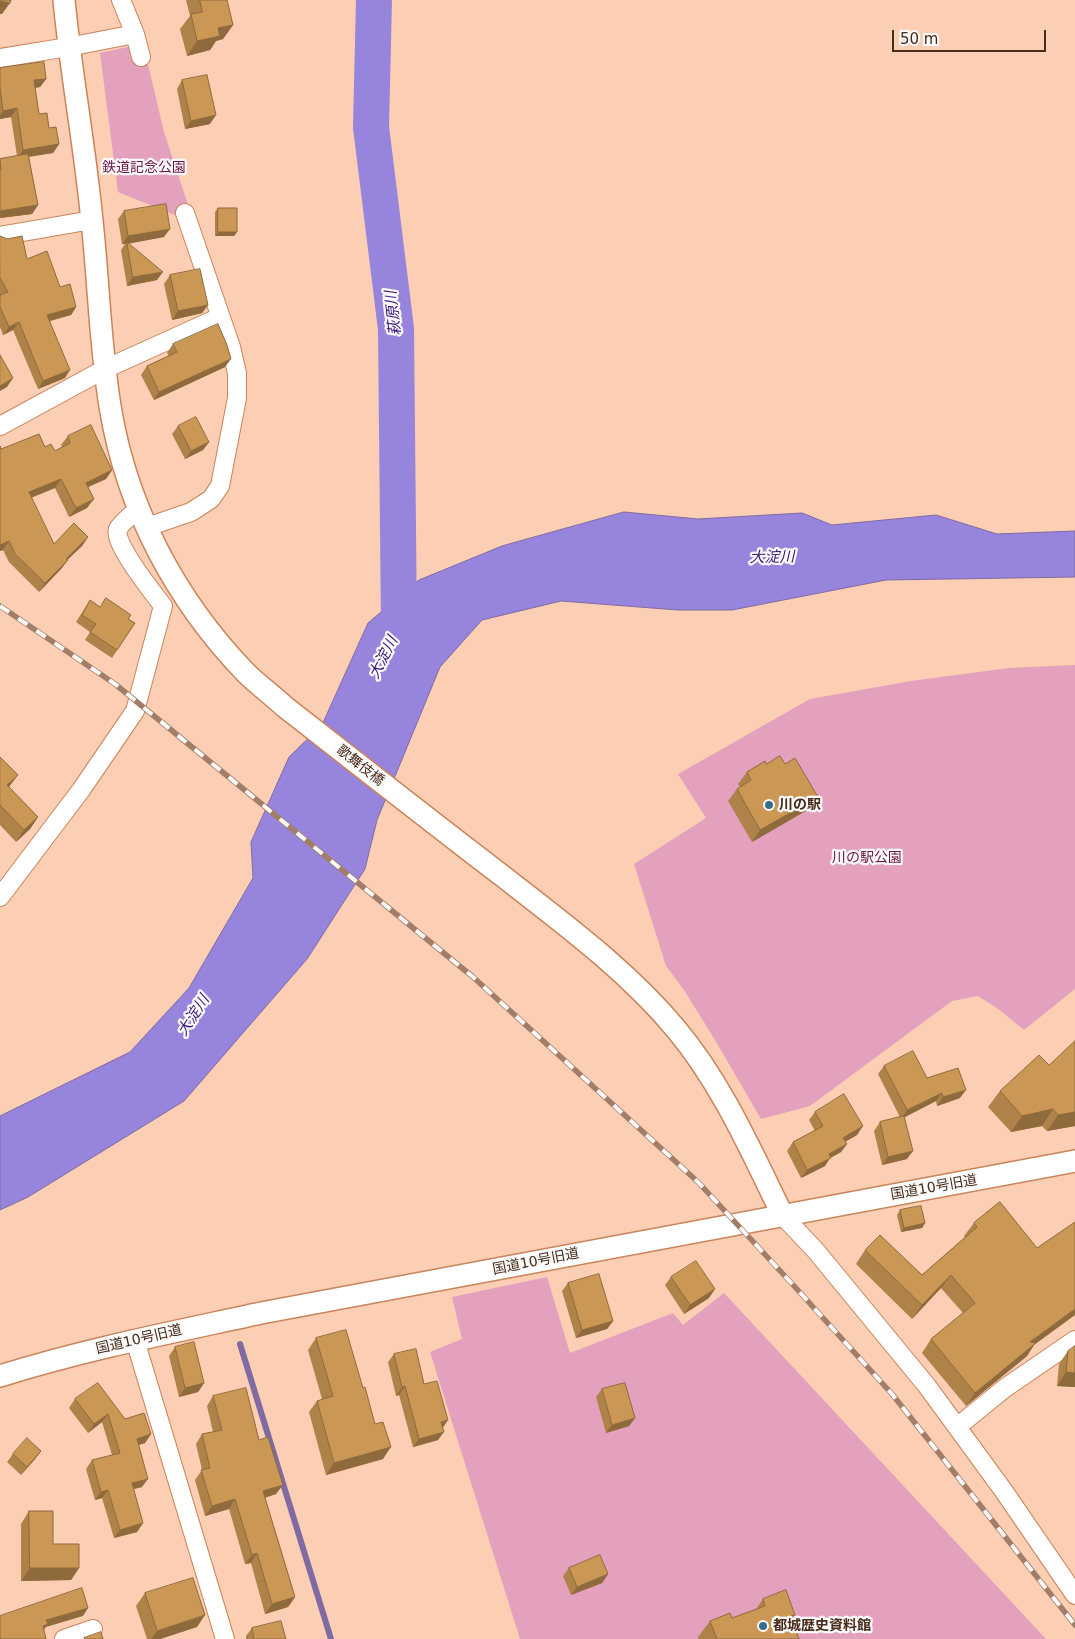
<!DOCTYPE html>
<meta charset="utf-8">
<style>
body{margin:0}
#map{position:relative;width:1075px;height:1639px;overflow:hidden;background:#fcceb4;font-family:"DejaVu Sans",sans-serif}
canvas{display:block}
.scale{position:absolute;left:892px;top:30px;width:154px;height:22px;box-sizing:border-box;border:2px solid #482b19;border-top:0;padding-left:6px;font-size:15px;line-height:18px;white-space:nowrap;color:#482b19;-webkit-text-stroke:4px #fafafa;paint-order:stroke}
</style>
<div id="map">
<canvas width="1075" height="1639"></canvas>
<div class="scale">50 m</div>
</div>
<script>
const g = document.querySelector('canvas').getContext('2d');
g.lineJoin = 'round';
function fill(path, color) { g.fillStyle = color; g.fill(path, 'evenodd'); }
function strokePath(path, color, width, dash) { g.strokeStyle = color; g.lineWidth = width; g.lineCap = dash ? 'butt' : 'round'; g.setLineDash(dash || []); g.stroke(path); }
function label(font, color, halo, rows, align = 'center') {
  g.font = font + ' "DejaVu Sans","Noto Sans JP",sans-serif'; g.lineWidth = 4.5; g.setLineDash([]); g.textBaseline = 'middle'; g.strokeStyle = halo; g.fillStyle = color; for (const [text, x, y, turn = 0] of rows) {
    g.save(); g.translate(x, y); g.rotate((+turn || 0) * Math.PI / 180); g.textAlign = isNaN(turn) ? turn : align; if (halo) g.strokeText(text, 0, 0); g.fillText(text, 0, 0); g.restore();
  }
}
fill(new Path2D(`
 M132 46 146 56 164 132 190 211 175 215 118 192 100 53Z
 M1075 665V989L1024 1030 997 1008 978 996 952 1001 810 1106 761 1119 715 1040 684 990 666 966 634 864 706 818 678 774 810 699 911 681 1009 668Z
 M547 1277 570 1353 673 1313 683 1325 724 1293 1046 1639H520L430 1352 462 1339 452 1297Z`), '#e3a1bd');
const water = new Path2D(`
 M624 512 698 519 802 513 832 525 936 515 997 534 1075 531V577L886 580 732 610H678L561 601 482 620 440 667 377 820 365 869 307 959 184 1101 28 1197 0 1210V1116L130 1052 189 988 253 878 251 842 289 757 322 725 368 623 419 580 502 546Z`);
fill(water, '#9785dd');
strokePath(water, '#7f6aa2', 1);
strokePath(new Path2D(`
 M240 1344 331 1639`), '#7f6aa2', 6);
strokePath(new Path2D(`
 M374 0 371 127 396 329 399 628`), '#9785dd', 36);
const minor = new Path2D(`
 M121 0 135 34 141 57
 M0 58 68 47 135 34
 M0 236 92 220
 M0 426 105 369 220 317
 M147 527 191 512 211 499 220 486 237 398V373L231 347 185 213
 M0 897 81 790 135 711 163 606C154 594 112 542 118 529 122 522 132 515 138 509
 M783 1216 816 1251 927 1386 1003 1490 1075 1595
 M135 1340 225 1639
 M957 1427 1005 1388 1075 1340
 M64 1639 93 1629`);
const tertiary = new Path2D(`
 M64 0C71 74 85 147 92 221 99 285 100 349 111 412 128 510 176 600 245 672 257 684 272 695 285 707 357 763 428 819 500 874 561 922 626 969 676 1029 722 1084 751 1151 783 1216
 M0 1376C86 1349 174 1332 261 1313L1075 1161`);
strokePath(minor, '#ca8459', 20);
strokePath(tertiary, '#ca8459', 24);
strokePath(minor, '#fff', 18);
strokePath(tertiary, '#fff', 21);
const rail = new Path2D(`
 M0 606 115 684 473 977 698 1182 795 1287 892 1394 1075 1625`);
strokePath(rail, '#a27d67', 5.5);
strokePath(rail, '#fafafa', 4, [11]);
fill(new Path2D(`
 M186 0H227L233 25 223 39 216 41 210 50 187 56 180 29 190 16Z
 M0 68 46 79 40 87 35 88 39 114 49 128 59 144 53 153 29 157 38 205 32 214 0 218V159L17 156 11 117 0 119Z
 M182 80 210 124 185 129 177 89Z
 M218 208 237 232 234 236H215V212Z
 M124 211 164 237 129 243 157 280 127 286 121 250 125 244H122L118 219Z
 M0 236 60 287 76 307 71 315 50 321 65 378 38 389 13 330 3 335 0 327Z
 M170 275 208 305 202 313 172 320 164 284Z
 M173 344 225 367 154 400 141 375 147 366 169 356 167 353Z
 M178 426 209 442 203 450 185 459 172 434Z
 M68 436 112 470 106 479 88 487 87 508 69 517 55 488 31 498 54 544 88 537 82 546 67 560H68L61 569 39 592 9 562 3 550 0 551V446L1 449 45 447 55 451 62 447 61 445Z
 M90 600 100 607 128 619 135 623 112 658 85 640 90 632 76 622Z
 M0 757 9 787 38 817 30 829 16 842 0 825Z
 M766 764 809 809 752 842 728 801 737 789 740 787 738 784 747 772Z
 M1049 1065 1075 1126 1047 1131 1042 1126 1011 1132 988 1107 1000 1091Z
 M884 1066 927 1078 960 1098 937 1106 936 1101 905 1117 907 1159 882 1165 874 1131 880 1122 900 1117 878 1074Z
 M815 1112 857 1135 845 1142 847 1144 841 1152 830 1158 825 1166 801 1178 787 1151 793 1142 815 1131 809 1120Z
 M1000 1202 1034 1345 1027 1356 966 1406 922 1353 931 1339 963 1313 941 1288 912 1319 856 1264 865 1250 922 1275 965 1237 964 1236 974 1223Z
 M900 1210 925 1223 922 1228 901 1232 897 1215Z
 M671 1277 709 1298 684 1314 665 1285Z
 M568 1283 613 1321 607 1329 576 1338 562 1291Z
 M316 1338 383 1459 326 1475 309 1412 317 1401 322 1399 308 1350Z
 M175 1347 204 1383 198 1392 179 1397 169 1356Z
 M1068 1351 1075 1387 1057 1386 1059 1364Z
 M394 1354 424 1384 442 1428 438 1440 413 1447 399 1395 396 1396 388 1362Z
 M602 1389 635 1418 629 1426 606 1433 596 1397Z
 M213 1396 259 1440 276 1494 265 1498 295 1597 288 1607 265 1614 251 1563 245 1564 229 1509 205 1516 195 1480 202 1470 196 1444 202 1434 213 1432 207 1406Z
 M75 1399 125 1419 151 1434 145 1443 139 1445 142 1487 133 1489 143 1523 137 1532 114 1538 102 1498 95 1500 86 1469 92 1460 112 1455 102 1422 88 1433 69 1408Z
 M41 1451 35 1459 21 1475 7 1462 13 1454Z
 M29 1511 53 1544 79 1568 71 1580 21 1581V1524Z
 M569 1568 608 1574 602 1583 571 1595 563 1576Z
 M145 1593 197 1627 160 1639H147L136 1606Z
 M763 1599 795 1615 792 1619 799 1639H699L698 1637 710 1621 732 1618 756 1609Z
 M252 1628 286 1639H246V1636Z`), '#af8249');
fill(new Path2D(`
 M0 1 10 3 2 14H0Z
 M233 25 223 39 216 41 210 50 187 56 197 41 218 28Z
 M46 79 40 87 28 89 34 80Z
 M17 108 11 117 0 119V115L3 111Z
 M216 115 210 124 185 129 191 121Z
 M59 144 53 153 18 158 23 150Z
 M38 205 32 214 0 218V211Z
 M170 229 164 237 127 244V242L125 244H122L128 236Z
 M218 232H237L234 236H215Z
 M163 272 157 280 127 286 133 277Z
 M208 305 202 313 172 320 178 311Z
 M76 307 71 315 42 323 47 315Z
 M19 322 13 330 3 335 9 327Z
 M231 359 225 367 154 400 159 392Z
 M70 370 65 378 38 389 43 381Z
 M13 378 7 387 0 391V386Z
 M209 442 203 450 185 459 191 451Z
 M112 470 106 479 79 491 86 483Z
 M61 479 55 488 22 501 29 492Z
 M94 499 87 508 69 517 76 508Z
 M88 537 82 546 60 567 66 559Z
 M9 541 3 550 0 551V545Z
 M68 560 61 569 39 592 45 583Z
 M18 775 9 787 0 796 7 785Z
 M818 797 809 809 752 842 760 830Z
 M38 817 30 829 16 842 24 830Z
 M966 1090 960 1098 937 1106 943 1097Z
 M942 1093 936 1101 901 1119 907 1110Z
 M1053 1109 1042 1126 1011 1132 1022 1116Z
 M1075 1112V1126L1047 1131 1058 1115Z
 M863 1126 857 1135 837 1146 843 1138Z
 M847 1144 841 1152 830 1158 825 1166 801 1178 807 1170 829 1154Z
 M913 1151 907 1159 882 1165 888 1157Z
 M925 1223 922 1228 901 1232 904 1228Z
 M951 1275 941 1288 912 1319 922 1305Z
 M715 1289 709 1298 684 1314 690 1305Z
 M1075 1309V1315L1034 1345 1027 1356 966 1406 975 1393 1030 1342Z
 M613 1321 607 1329 576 1338 582 1330Z
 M1066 1372 1075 1373V1387L1057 1386Z
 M204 1383 198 1392 179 1397 185 1388Z
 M405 1386 399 1395 396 1396 402 1387Z
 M108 1414 102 1422 88 1433 94 1424Z
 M635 1418 629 1426 606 1433 612 1425Z
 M448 1420 442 1429 441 1422Z
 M444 1432 438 1440 413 1447 419 1439Z
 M151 1434 145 1443 131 1447 137 1439Z
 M391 1447 383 1459 326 1475 334 1463Z
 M41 1451 35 1459 21 1475 27 1467Z
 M148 1479 142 1487 126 1491 132 1483Z
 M283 1485 276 1494 256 1500 263 1491Z
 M108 1490 102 1498 95 1500 101 1492Z
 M235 1499 229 1509 205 1516 212 1506Z
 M143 1523 137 1532 114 1538 120 1530Z
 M257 1553 251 1563 245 1564 252 1555Z
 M30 1568H79L71 1580 21 1581Z
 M608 1574 602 1583 571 1595 577 1587Z
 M295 1597 288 1607 265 1614 272 1604Z
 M88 1608 83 1616 46 1627 42 1632 37 1634 46 1620Z
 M205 1615 197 1627 160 1639H151L157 1631Z`), '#8e6a3c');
const building = new Path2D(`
 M0 0H11L10 3 0 1Z
 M200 0H227L233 25 218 28 220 36 197 41 191 14 202 12Z
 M44 62 46 79 34 80 39 114 47 113 49 128 56 127 59 144 23 150 17 108 3 111 0 87V68Z
 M207 75 216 115 191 121 182 80Z
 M28 154 38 205 0 211V171L1 170 0 159Z
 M166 204 170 229 128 236 124 211Z
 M218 208H237V232H218Z
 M0 236 7 239 22 236 27 259 47 251 60 287 70 284 76 307 47 315 70 370 43 381 19 322 9 327 0 307V295L8 292 0 278Z
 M127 242 163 272 133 277Z
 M200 269 208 305 178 311 170 275Z
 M218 324 227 345 231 359 159 392 147 366 177 352 173 344Z
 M0 355 13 378 0 386Z
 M196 417 209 442 191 451 178 426Z
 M91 425 112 470 86 483 94 499 76 508 61 479 29 492 54 544 74 523 88 537 66 559 68 560 45 583 15 554 9 541 0 545V446L1 449 39 434 45 447 51 444 55 451 70 443 68 436Z
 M106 598 131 615 128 619 135 623 117 650 90 632 96 624 82 615 90 600 100 607Z
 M780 756 785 764 795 758 818 797 760 830 737 789 751 780 747 772 765 761 766 764Z
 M0 757 18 775 7 785 38 817 24 830 0 805Z
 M1075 1041V1112L1058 1115 1053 1109 1022 1116 1000 1091 1039 1055 1049 1065Z
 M913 1051 927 1078 958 1068 966 1090 943 1097 942 1093 907 1110 884 1066Z
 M844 1094 863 1126 843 1138 847 1144 829 1154 831 1158 807 1170 793 1142 823 1126 815 1112Z
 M904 1116 913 1151 888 1157 880 1122Z
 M1000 1202 1037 1248 1075 1222V1309L1030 1342 1036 1343 975 1393 931 1339 975 1303 951 1275 922 1305 865 1250 880 1235 922 1275 977 1227 974 1223Z
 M921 1206 925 1223 904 1228 900 1210Z
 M696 1261 715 1289 690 1305 671 1277Z
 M599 1274 613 1321 582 1330 568 1283Z
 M346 1330 363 1388 365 1387 375 1424 383 1422 391 1447 334 1463 317 1401 333 1396 316 1338Z
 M194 1342 204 1383 185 1388 175 1347Z
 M1075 1346V1373L1066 1372 1068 1351Z
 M416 1349 424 1384 437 1381 448 1420 441 1422 444 1432 419 1439 405 1386 402 1387 394 1354Z
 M98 1383 125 1419 144 1413 151 1434 137 1439 148 1479 132 1483 143 1523 120 1530 108 1490 101 1492 92 1460 120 1453 108 1414 94 1424 75 1399Z
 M625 1383 635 1418 612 1425 602 1389Z
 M246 1388 259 1440 268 1437 283 1485 263 1491 295 1597 272 1604 257 1553 252 1555 235 1499 212 1506 201 1470 210 1468 202 1434 222 1430 213 1396Z
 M27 1438 41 1451 27 1467 13 1454Z
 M29 1511H53V1544H79V1568H30Z
 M600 1555 608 1574 577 1587 569 1568Z
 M193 1578 205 1615 157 1631 145 1593Z
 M82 1588 88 1608 46 1620 48 1624 43 1626 46 1639H0V1616Z
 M786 1590 795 1615 791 1616 799 1639H717L710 1621 730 1613 732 1618 765 1606 763 1599Z
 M281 1621 286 1639H254L252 1628Z
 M101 1632 103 1639H85L84 1638Z`);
fill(building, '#cb9755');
strokePath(building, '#8e6a3c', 1);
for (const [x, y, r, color] of [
 [769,805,5,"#376e89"],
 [763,1626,5,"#376e89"]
]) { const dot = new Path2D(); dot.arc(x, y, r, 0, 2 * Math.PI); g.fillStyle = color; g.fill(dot); strokePath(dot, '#fafafa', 2); }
label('14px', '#6c1745', '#fafafa', [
 ["鉄道記念公園",144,168],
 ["川の駅公園",867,858]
]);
label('14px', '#482b19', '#fafafa', [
 ["歌舞伎橋",360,766,38],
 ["国道10号旧道",934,1188,-10],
 ["国道10号旧道",536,1262,-11],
 ["国道10号旧道",139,1340,-13]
]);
label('bold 14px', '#482b19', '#fafafa', [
 ["川の駅",779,805],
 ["都城歴史資料館",773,1626]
], 'left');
label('italic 15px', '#3a117a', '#fafafa', [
 ["萩原川",394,313,-96],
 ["大淀川",772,558,-1],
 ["大淀川",384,658,-63],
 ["大淀川",194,1016,-57]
]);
</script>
